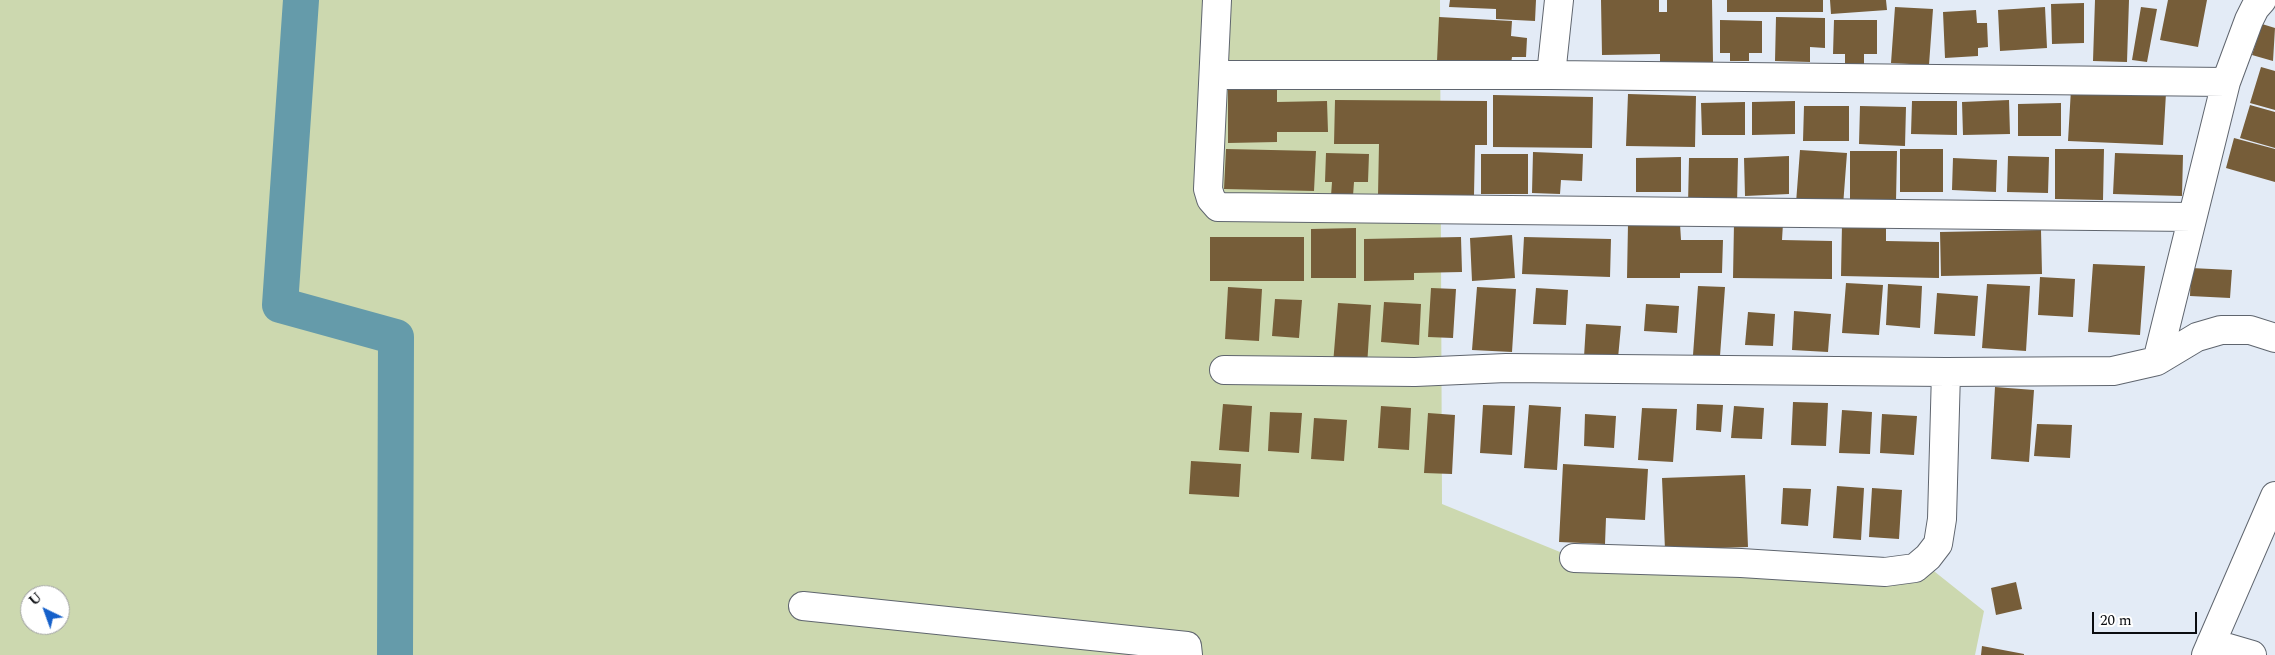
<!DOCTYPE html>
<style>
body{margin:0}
#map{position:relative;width:2275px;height:655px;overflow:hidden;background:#e3ebf6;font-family:Spectral,serif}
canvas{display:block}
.north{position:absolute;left:20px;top:585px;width:50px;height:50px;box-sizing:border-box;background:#fff;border:1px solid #9d9e9f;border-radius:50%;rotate:318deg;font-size:14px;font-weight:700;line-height:20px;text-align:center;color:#0a0c10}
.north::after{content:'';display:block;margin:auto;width:18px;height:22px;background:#1560ca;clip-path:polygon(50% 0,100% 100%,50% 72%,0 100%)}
.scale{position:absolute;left:2092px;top:612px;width:105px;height:22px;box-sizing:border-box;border:2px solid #0a0c10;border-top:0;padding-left:6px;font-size:15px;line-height:18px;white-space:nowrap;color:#0a0c10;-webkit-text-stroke:4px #fff;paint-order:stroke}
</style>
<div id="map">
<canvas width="2275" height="655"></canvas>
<div class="north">U</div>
<div class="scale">20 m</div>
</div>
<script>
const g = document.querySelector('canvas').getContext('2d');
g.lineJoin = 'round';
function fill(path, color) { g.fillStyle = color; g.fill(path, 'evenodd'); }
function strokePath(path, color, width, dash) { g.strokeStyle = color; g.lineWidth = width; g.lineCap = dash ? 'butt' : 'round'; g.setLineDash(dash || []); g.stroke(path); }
fill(new Path2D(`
 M0 0H1440L1442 504 1592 565 1920 560 1984 611 1975 655H0ZM30 595H60V625H30Z`), '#ccd8af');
strokePath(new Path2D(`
 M301 0 280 305 396 337 395 655`), '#659baa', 36);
fill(new Path2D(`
 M1450 0H1536L1535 21 1496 19V9L1449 7Z
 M1601 0H1659V12H1667V0H1712L1713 62 1660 63V54L1602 55Z
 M1727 0H1823V12H1727Z
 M1830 0H1886L1887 10 1831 14Z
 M2095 0H2129L2127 62 2093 61Z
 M2168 0H2207L2198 47 2160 40Z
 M2084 3V43L2052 44 2051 4Z
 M1895 7 1933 9 1929 65 1891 63Z
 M2045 7 2047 48 2000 51 1998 10Z
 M2141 7 2157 9 2147 62 2132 60Z
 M1976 10 1977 23H1987L1988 47 1978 48V56L1945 58 1943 12Z
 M1439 17 1512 21 1511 36 1527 38 1526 57H1512L1511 64 1437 61Z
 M1776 17 1825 18V48L1810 47V62L1775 61Z
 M1720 20 1762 21V53H1749V61H1730V53H1720Z
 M1834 20H1877V54H1864V65H1845V54H1833Z
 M2262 24 2275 28 2273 61 2252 55Z
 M2261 67 2275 71V110L2250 103Z
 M1277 85V102L1327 101 1328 132H1277V142L1228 143V86Z
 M2071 89 2166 93 2163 145 2068 141Z
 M1628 94 1696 96 1695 147 1626 146Z
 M1493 95 1593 97 1592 148 1493 147Z
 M1335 100 1487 101V145H1475L1474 195H1378L1379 144H1334Z
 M2009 100 2010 134 1963 135 1962 102Z
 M1795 101V134L1752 135V102Z
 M1912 101H1957V135L1911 134Z
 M1745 102V135H1702L1701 103Z
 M2061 103V136H2018V104Z
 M2250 105 2275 112V148L2240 138Z
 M1804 106H1849V141H1803Z
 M1860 106 1906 107 1905 146 1859 144Z
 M2234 138 2275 149V182L2226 168Z
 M1226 149 1316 151 1314 191 1224 189Z
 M1900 149H1943V192H1900Z
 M2055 149H2104L2103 200 2055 199Z
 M1800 150 1847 153 1843 206 1796 203Z
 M1850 151H1897L1896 202H1850Z
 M1533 152 1583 154 1582 181 1561 180 1560 194 1532 193Z
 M1326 153 1369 154 1368 182H1354L1353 196H1331L1332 182H1325Z
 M2115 153 2183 155 2182 196 2113 194Z
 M1481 154H1528V194H1481Z
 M1789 156V194L1745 196 1744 158Z
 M2008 156 2049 157 2048 193 2007 192Z
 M1681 157V192H1636V158Z
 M1689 158H1738L1737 205H1688Z
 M1953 158 1997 160 1996 192 1952 190Z
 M1734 223H1783L1782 240 1832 241V279L1733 278Z
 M1628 224H1680L1681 240H1723L1722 273H1680V278H1627Z
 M1842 224H1886V241L1939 242V278L1841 276Z
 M1356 228V278H1311V229Z
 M2041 230 2042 274 1941 276 1940 232Z
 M1512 235 1515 278 1472 281 1470 238Z
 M1210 237H1304V281H1210Z
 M1461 237 1462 272 1414 273V280L1364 281V239Z
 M1524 237 1611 239 1610 277 1522 274Z
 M2093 264 2145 266 2140 335 2088 332Z
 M2191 268 2232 270 2230 298 2190 296Z
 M2040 277 2075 279 2073 317 2038 315Z
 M1846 283 1883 285 1879 335 1842 333Z
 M1888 284 1922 286 1920 328 1886 325Z
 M1987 284 2030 286 2026 351 1982 348Z
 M1698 286 1725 287 1720 356 1693 355Z
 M1228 287 1262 289 1259 341 1225 339Z
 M1477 287 1516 289 1512 352 1472 350Z
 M1431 288 1456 289 1453 338 1428 337Z
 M1536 288 1568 290 1566 325 1533 324Z
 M1937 293 1978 296 1975 336 1934 334Z
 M1275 299 1302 300 1299 338 1272 336Z
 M1384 302 1421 304 1419 345 1381 342Z
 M1338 303 1371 305 1367 366 1333 364Z
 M1646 304 1679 306 1677 333 1644 331Z
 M1794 311 1831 314 1828 352 1792 350Z
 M1748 312 1775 314 1773 346 1745 345Z
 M1586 324 1621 326 1618 358 1584 357Z
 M1995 387 2034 390 2029 462 1991 459Z
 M1793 402 1828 403 1826 446 1791 445Z
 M1223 404 1252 406 1249 452 1219 450Z
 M1697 404 1723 405 1721 432 1696 430Z
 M1483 405 1515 406 1512 455 1480 453Z
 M1529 405 1561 407 1557 470 1524 468Z
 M1381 406 1411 408 1409 450 1378 448Z
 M1734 406 1764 408 1762 439 1731 438Z
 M1642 408 1677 409 1673 462 1638 460Z
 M1842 410 1872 412 1870 454 1839 453Z
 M1270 412 1302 413 1299 453 1268 451Z
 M1428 413 1455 415 1452 474 1424 473Z
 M1585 414 1616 416 1614 448 1584 446Z
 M1882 414 1917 416 1914 455 1880 453Z
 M1314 418 1347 420 1344 461 1311 459Z
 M2037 424 2072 425 2070 458 2034 456Z
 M1191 461 1241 464 1239 497 1189 494Z
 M1563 464 1648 469 1645 520 1606 518 1605 544 1559 542Z
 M1745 475 1748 547 1665 550 1662 478Z
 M1837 486 1864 488 1861 540 1833 538Z
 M1783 488 1811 489 1808 526 1781 524Z
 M1872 488 1902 490 1899 539 1869 537Z
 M2016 582 2022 609 1996 615 1991 588Z
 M1982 646 2024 654V655H1981Z`), '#765d39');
const minor = new Path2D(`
 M1217 0 1208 189 1211 199 1218 207 2192 217
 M1559 0 1551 75 2226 82
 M1215 75H1551
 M2157 361 2226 82 2249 20 2255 8 2262 0
 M1224 370 1415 372 1506 368 1946 372 2113 371 2157 361 2197 337 2221 330H2250L2275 338
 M1574 558 1741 563 1885 572 1915 568 1928 557 1938 544 1942 519 1946 372
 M803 606 1187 646 1188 655
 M2211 643 2252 655
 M2206 655 2275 496`);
strokePath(minor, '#5f656e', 30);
strokePath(minor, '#fff', 28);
</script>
